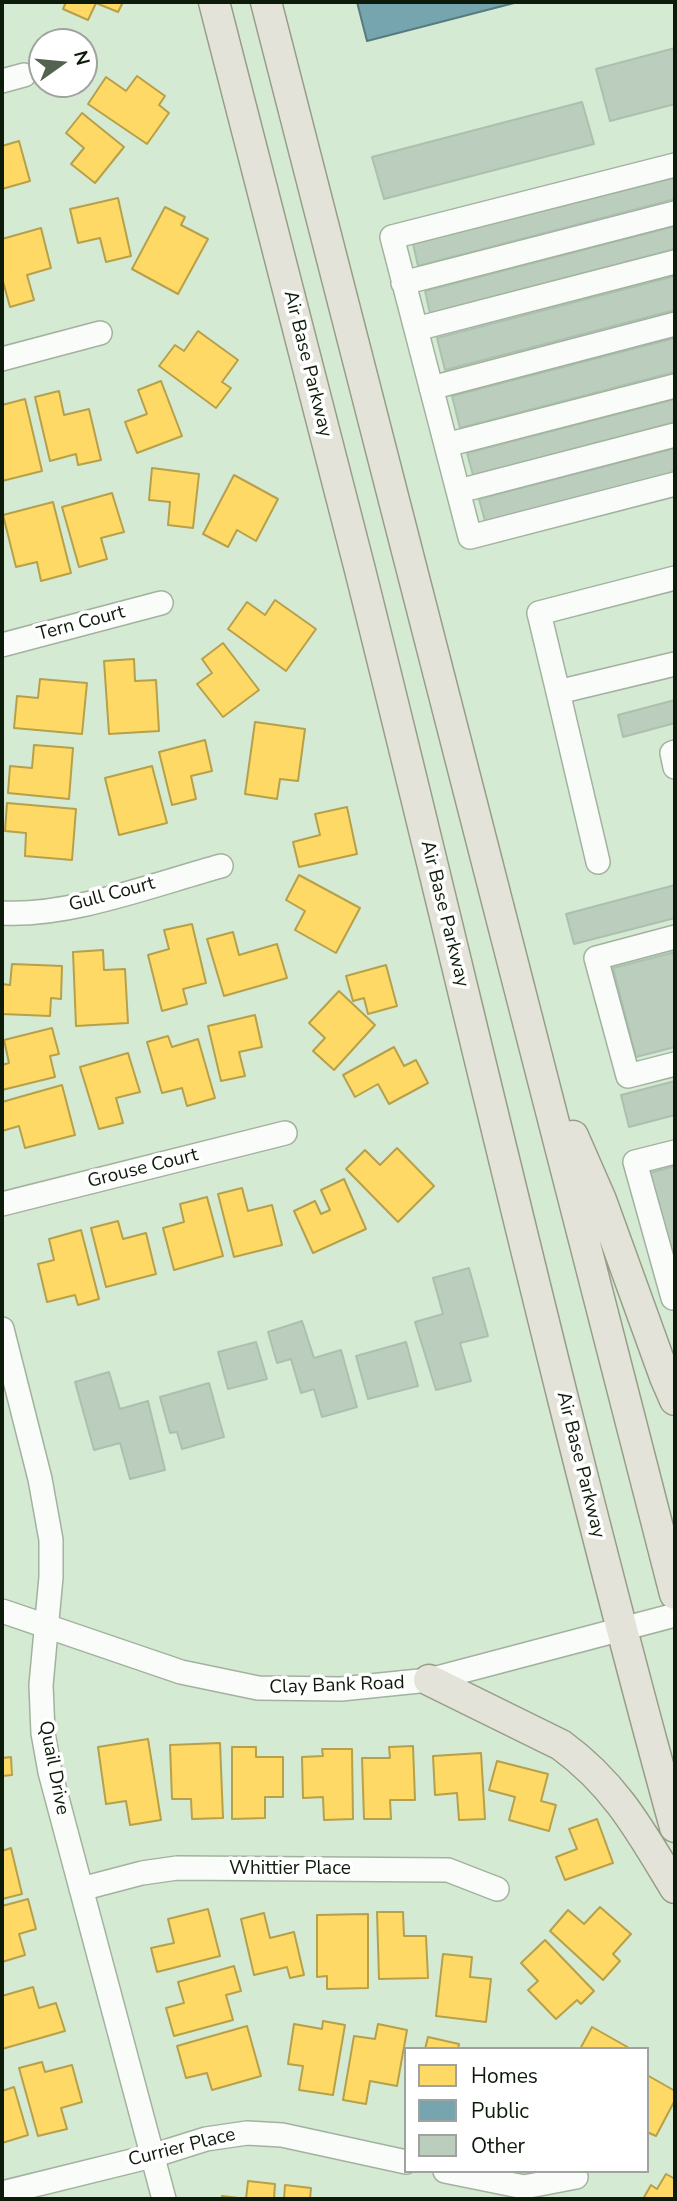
<!DOCTYPE html>
<style>
body{margin:0}
#map{position:relative;width:677px;height:2201px;overflow:hidden;background:#d5ead2;font-family:"Nunito Sans",sans-serif}
canvas{display:block}
.frame{position:absolute;inset:0;border:4px solid #0d1b0a;pointer-events:none}
.legend{position:absolute;left:404px;top:2047px;width:245px;height:126px;box-sizing:border-box;background:#fff;border:2px solid #9ea49d;margin:0;padding:9px 12px;list-style:none;font-size:21px;color:#0d1b0a}
.legend li{display:flex;align-items:center;gap:14px;height:35px}
.legend b{width:35px;border:2px solid #9ea49d}
.north{position:absolute;left:28px;top:28px;width:70px;height:70px;box-sizing:border-box;background:#fff;border:2px solid #9ea49d;border-radius:50%;rotate:75deg;font-size:19px;font-weight:700;line-height:28px;text-align:center;color:#0d1b0a}
.north::after{content:'';display:block;margin:auto;width:24px;height:32px;background:#536350;clip-path:polygon(50% 0,100% 100%,50% 72%,0 100%)}
</style>
<div id="map">
<canvas width="677" height="2201"></canvas>
<div class="frame"></div>
<ul class="legend">
<li><b style="height:19px;background:#ffd966"></b>Homes</li>
<li><b style="height:19px;background:#76a5af"></b>Public</li>
<li><b style="height:19px;background:#bbcebe"></b>Other</li>
</ul>
<div class="north">N</div>
</div>
<script>
const g = document.querySelector('canvas').getContext('2d');
g.lineJoin = 'round';
function fill(path, color) { g.fillStyle = color; g.fill(path, 'evenodd'); }
function strokePath(path, color, width, dash) { g.strokeStyle = color; g.lineWidth = width; g.lineCap = dash ? 'butt' : 'round'; g.setLineDash(dash || []); g.stroke(path); }
function label(font, color, halo, rows, align = 'center') {
  g.font = font + ' "Nunito Sans",sans-serif'; g.lineWidth = 7; g.setLineDash([]); g.textBaseline = 'middle'; g.strokeStyle = halo; g.fillStyle = color; for (const [text, x, y, turn = 0] of rows) {
    g.save(); g.translate(x, y); g.rotate((+turn || 0) * Math.PI / 180); g.textAlign = isNaN(turn) ? turn : align; if (halo) g.strokeText(text, 0, 0); g.fillText(text, 0, 0); g.restore();
  }
}
const homes = new Path2D(`
 M66 2H123L118 12 96 3 88 20 63 9Z
 M137 76 165 96 159 105 169 113 147 144 88 104 106 77 126 91Z
 M82 113 124 147 95 183 71 164 84 148 66 133Z
 M19 141 30 181 2 189V146Z
 M118 198 131 256 106 262 100 238 78 243 70 209Z
 M165 207 185 217 181 225 208 239 178 294 132 269Z
 M41 228 51 268 27 275 34 300 10 307 2 278V239Z
 M198 331 238 360 222 382 231 388 216 408 159 366 175 345 184 351Z
 M161 381 182 436 137 453 125 422 147 414 138 390Z
 M59 391 64 415 89 409 101 460 78 465 76 454 50 461 35 397Z
 M25 399 42 471 2 481V405Z
 M152 468 199 474 193 528 168 525 170 502 149 500Z
 M234 475 278 499 256 541 237 530 228 547 203 534Z
 M112 493 124 532 101 538 107 559 79 567 62 507Z
 M53 502 71 573 41 581 37 562 16 567 3 515Z
 M275 600 316 629 286 671 228 629 247 602 265 615Z
 M223 643 259 690 223 717 197 684 212 673 202 659Z
 M134 659 135 681 156 680 159 731 109 734 104 661Z
 M40 679 87 683 82 734 14 728 17 696 38 698Z
 M255 722 305 729 298 781 280 779 277 799 245 794Z
 M205 740 212 771 191 776 196 799 172 805 159 752Z
 M34 745 73 748 69 799 8 793 10 766 32 768Z
 M152 766 167 823 119 835 105 778Z
 M7 803 76 809 72 860 25 856 26 833 5 831Z
 M347 807 357 854 299 867 293 842 320 835 315 814Z
 M299 875 360 908 336 953 295 930 305 911 286 900Z
 M192 924 206 983 183 989 187 1004 162 1011 148 955 169 949 164 930Z
 M233 932 239 955 277 944 287 978 224 996 207 939Z
 M103 950 104 970 125 969 128 1023 76 1026 73 952Z
 M12 964 62 966 61 999 51 998 50 1016 2 1014V984L10 985Z
 M386 965 397 1006 368 1014 364 998 353 1001 346 976Z
 M339 991 375 1025 334 1070 313 1051 325 1038 309 1023Z
 M255 1015 262 1047 239 1052 245 1076 221 1081 208 1026Z
 M52 1028 59 1054 50 1056 55 1077 2 1090V1065L9 1063 4 1040Z
 M168 1036 172 1047 198 1039 215 1098 187 1106 182 1088 162 1093 147 1042Z
 M394 1047 404 1066 416 1060 428 1083 389 1104 378 1084 355 1097 343 1075Z
 M128 1053 140 1092 116 1098 123 1123 99 1129 80 1067Z
 M62 1085 75 1135 25 1148 19 1126 2 1131V1102Z
 M397 1148 434 1186 398 1222 346 1169 365 1150 380 1165Z
 M344 1179 366 1229 313 1253 294 1211 315 1201 321 1214 330 1210 321 1190Z
 M242 1188 248 1211 272 1205 282 1245 234 1257 218 1194Z
 M207 1197 223 1256 174 1270 163 1228 184 1222 180 1204Z
 M118 1221 123 1239 146 1233 156 1274 106 1287 91 1228Z
 M81 1230 99 1299 78 1305 75 1295 47 1302 38 1264 54 1260 49 1239Z
 M148 1739 161 1820 130 1825 126 1801 106 1804 98 1747Z
 M220 1743 223 1818 192 1819 191 1799H172L170 1745Z
 M413 1746 415 1800H390L391 1819H364L362 1758H390L389 1747Z
 M232 1747H256V1757H283V1797H265V1818L232 1819Z
 M322 1749H352L353 1819 324 1820 323 1797 303 1798 302 1757 323 1756Z
 M481 1753 485 1819 459 1820 457 1793 435 1795 433 1756Z
 M11 1757 12 1775 2 1776V1758Z
 M497 1761 548 1774 541 1801 556 1805 549 1831 509 1820 515 1797 489 1790Z
 M597 1819 613 1863 565 1880 556 1857 577 1849 569 1829Z
 M11 1848 22 1894 2 1899V1851Z
 M28 1899 36 1929 19 1934 25 1955 2 1962V1906Z
 M600 1907 631 1934 613 1954 620 1961 603 1980 550 1931 568 1910 584 1924Z
 M208 1909 220 1956 157 1972 151 1948 174 1943 168 1919Z
 M377 1912H403L404 1936H426L428 1978 379 1979Z
 M264 1913 270 1938 294 1932 304 1975 290 1978 287 1967 254 1975 241 1919Z
 M368 1914V1988L327 1989V1976L317 1977V1915Z
 M545 1940 594 1991 581 2004 577 2000 556 2019 528 1990 538 1981 521 1963Z
 M443 1954 472 1957 470 1977 491 1979 486 2022 436 2016Z
 M234 1966 241 1991 226 1995 233 2020 174 2036 166 2008 184 2003 178 1982Z
 M33 1987 39 2008 56 2003 65 2031 2 2049V1996Z
 M323 2021 345 2025 333 2095 299 2090 303 2066 288 2064 294 2024 322 2029Z
 M378 2024 407 2030 397 2086 370 2081 366 2104 343 2100 354 2036 375 2039Z
 M247 2026 261 2076 212 2090 207 2073 186 2078 177 2046Z
 M592 2027 631 2049H580Z
 M428 2037 459 2044 458 2049H425Z
 M42 2062 45 2072 72 2065 82 2102 61 2108 67 2129 38 2136 19 2068Z
 M647 2075 675 2091V2100L656 2136 647 2132Z
 M14 2087 28 2135 2 2143V2091Z
 M666 2174 675 2179V2199H643L651 2185 657 2189Z
 M248 2181 275 2184 274 2199H222V2196L246 2199Z
 M285 2185 311 2188 310 2199H284Z`);
fill(homes, '#ffd966');
strokePath(homes, '#b6a04a', 2);
const public = new Path2D(`
 M357 2H518L367 41Z`);
fill(public, '#76a5af');
strokePath(public, '#567c7e', 2);
const building = new Path2D(`
 M675 48V104L610 121 596 69Z
 M582 102 594 144 384 199 372 157Z
 M675 176V199L418 266 413 244Z
 M675 226V249L430 313 425 291Z
 M675 276V310L445 370 437 338Z
 M675 338V372L460 428 452 396Z
 M675 399V422L473 475 467 453Z
 M675 448V472L485 521 479 499Z
 M675 700V723L623 737 618 715Z
 M675 885V918L574 944 566 914Z
 M675 952V1047L636 1057 613 968Z
 M675 1081V1115L629 1127 621 1095Z
 M675 1166V1256L672 1257 650 1173Z
 M469 1268 488 1336 460 1343 471 1381 436 1390 415 1322 443 1314 433 1278Z
 M302 1321 314 1358 341 1350 357 1407 322 1417 314 1389 301 1393 291 1359 277 1363 268 1332Z
 M256 1342 267 1379 228 1389 218 1352Z
 M406 1342 418 1386 368 1399 356 1356Z
 M109 1372 120 1409 148 1401 165 1470 130 1479 120 1443 94 1450 75 1382Z
 M209 1383 224 1437 182 1449 177 1432 170 1433 160 1397Z`);
fill(building, '#bbcebe');
strokePath(building, '#acc0af', 2);
const minor = new Path2D(`
 M2 81 24 75
 M675 165 392 237 470 537 675 484
 M403 283 675 213
 M416 329 675 262
 M2 359 100 333
 M431 388 675 324
 M446 445 675 386
 M459 491 675 435
 M675 578 539 613 558 692 675 664
 M2 645 161 603
 M558 692 598 862
 M675 752 672 753 675 767
 M2 913C69 917 155 884 221 866
 M675 937 596 958 628 1076 675 1064
 M675 1152 635 1162 673 1298 675 1297
 M2 1204 285 1133
 M2 1329 40 1479 51 1540V1577L41 1685 43 1733 50 1772 164 2199
 M2 1611 181 1672 258 1688 341 1689 429 1680 675 1615
 M81 1889 142 1873 177 1868 448 1870 497 1889
 M445 2171 524 2187 576 2177
 M2 2193 152 2156 206 2139 247 2133 282 2135 406 2162`);
const major = new Path2D(`
 M214 2C263 191 312 380 360 570 465 989 560 1410 675 1827
 M266 2 675 1594
 M573 1136 601 1200 665 1377 675 1400
 M429 1680 561 1745C616 1785 641 1832 675 1888`);
strokePath(minor, '#a2b29f', 26);
strokePath(major, '#989d87', 33);
strokePath(minor, '#f9fcf8', 23);
strokePath(major, '#e3e3da', 30);
label('19px', '#0d1b0a', '#fff', [
 ["Air Base Parkway",307,364,76],
 ["Tern Court",81,624,-15],
 ["Gull Court",112,895,-15],
 ["Air Base Parkway",444,914,76],
 ["Grouse Court",143,1169,-14],
 ["Air Base Parkway",580,1465,76],
 ["Clay Bank Road",337,1686,-2],
 ["Quail Drive",53,1768,79],
 ["Whittier Place",290,1869],
 ["Currier Place",182,2148,-14]
]);
</script>
